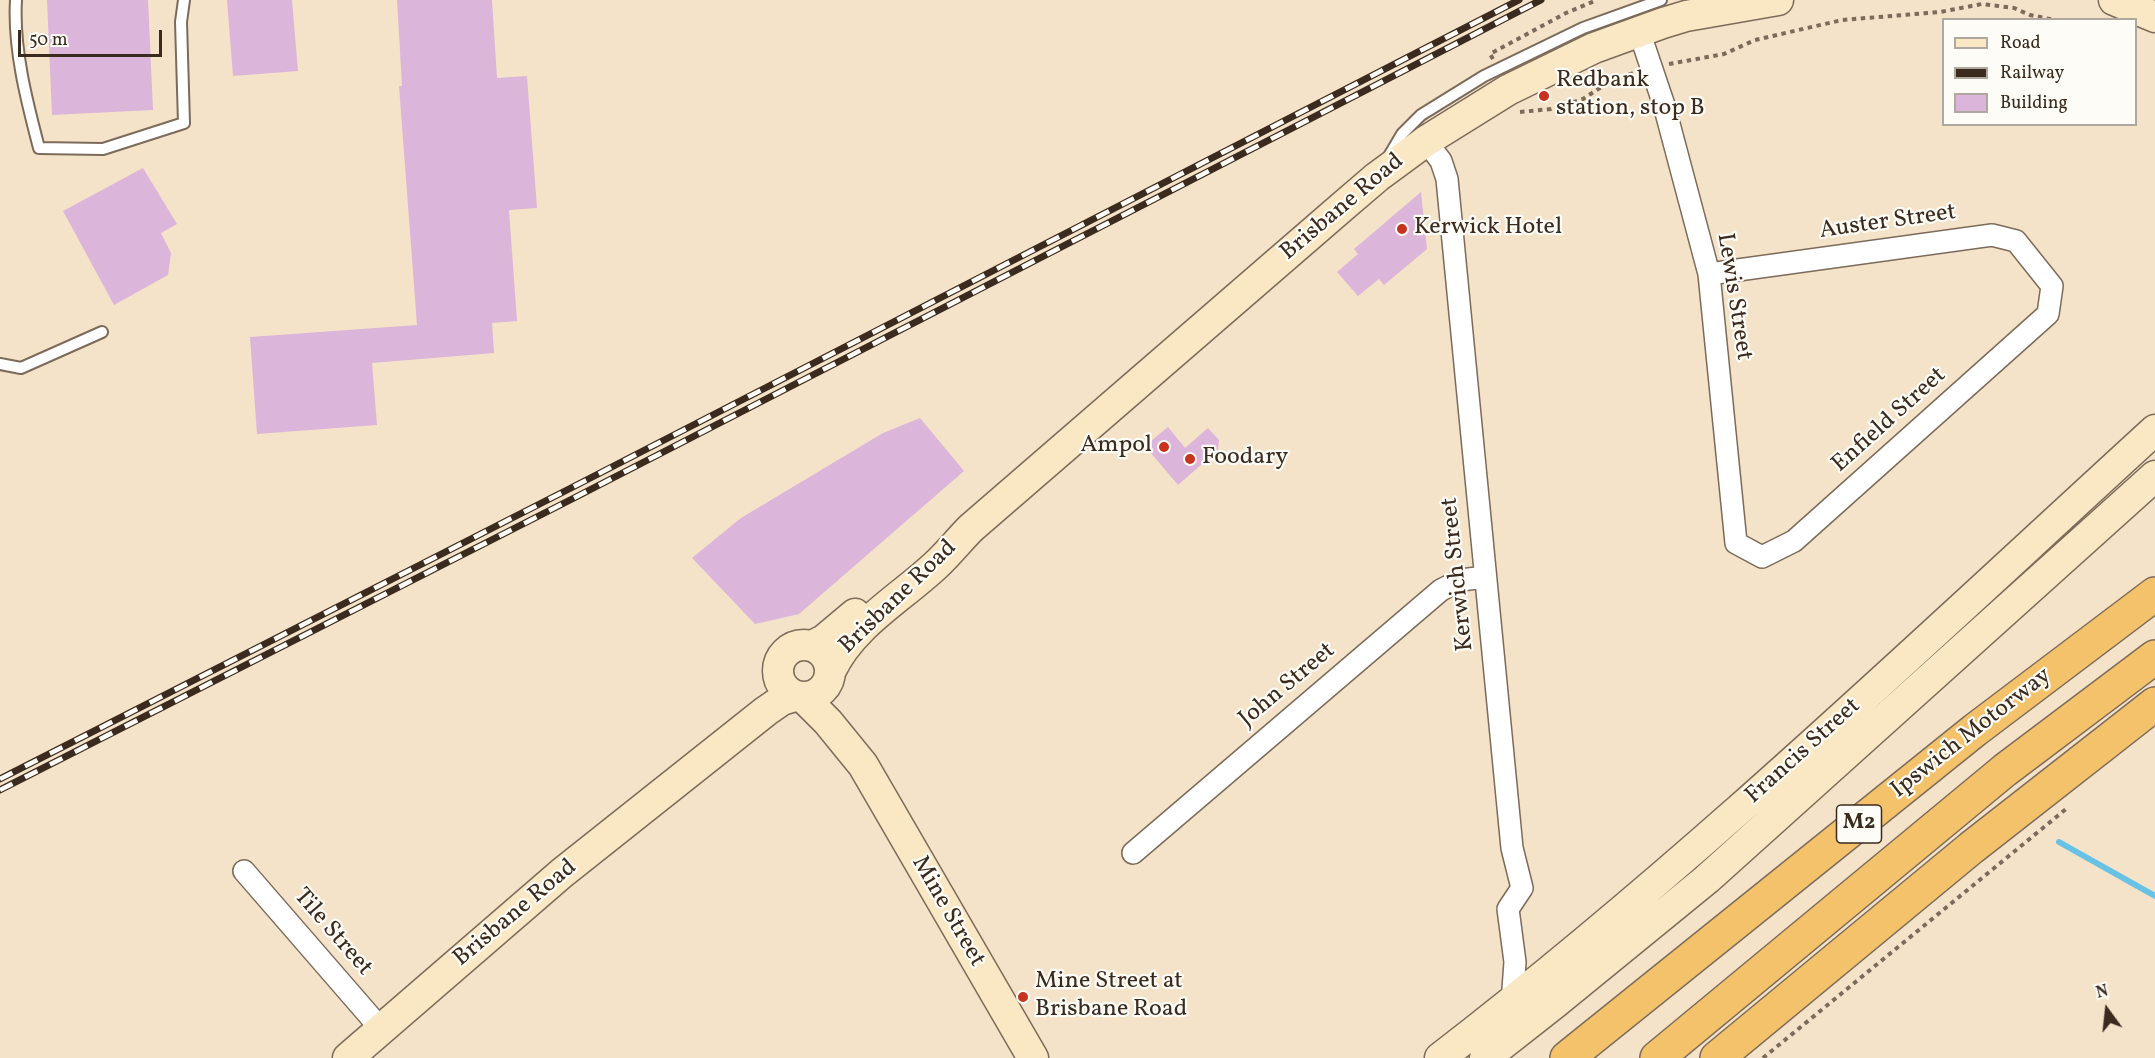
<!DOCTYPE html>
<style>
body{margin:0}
#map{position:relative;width:2155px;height:1058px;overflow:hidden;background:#f4e3c8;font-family:Vollkorn,serif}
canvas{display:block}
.legend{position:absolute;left:1942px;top:18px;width:195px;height:108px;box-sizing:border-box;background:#fdfcf7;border:2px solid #afa8a0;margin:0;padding:8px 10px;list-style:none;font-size:18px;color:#3b2a1e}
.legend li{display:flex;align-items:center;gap:12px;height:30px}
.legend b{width:30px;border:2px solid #afa8a0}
.north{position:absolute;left:2077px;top:980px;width:60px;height:60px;-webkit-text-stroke:4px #fdfcf7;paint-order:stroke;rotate:345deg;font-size:16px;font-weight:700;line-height:24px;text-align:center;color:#3b2a1e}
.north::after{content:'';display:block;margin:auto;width:21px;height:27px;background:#3b2a1e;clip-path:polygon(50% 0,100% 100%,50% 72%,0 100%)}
.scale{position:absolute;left:18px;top:30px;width:144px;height:27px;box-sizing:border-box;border:3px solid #3b2a1e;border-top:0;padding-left:8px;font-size:18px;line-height:21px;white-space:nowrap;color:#3b2a1e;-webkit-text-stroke:4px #fdfcf7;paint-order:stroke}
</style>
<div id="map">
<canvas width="2155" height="1058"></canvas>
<ul class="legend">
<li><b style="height:8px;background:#fae7c3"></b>Road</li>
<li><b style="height:8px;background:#3b2a1e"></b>Railway</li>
<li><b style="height:16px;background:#dcb5da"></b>Building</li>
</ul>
<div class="north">N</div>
<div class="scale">50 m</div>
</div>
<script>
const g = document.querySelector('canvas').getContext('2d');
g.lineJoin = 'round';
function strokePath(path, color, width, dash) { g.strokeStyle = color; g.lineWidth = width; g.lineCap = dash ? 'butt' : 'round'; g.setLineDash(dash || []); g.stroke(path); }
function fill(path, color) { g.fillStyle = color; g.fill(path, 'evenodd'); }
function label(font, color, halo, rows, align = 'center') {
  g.font = font + ' Vollkorn,serif'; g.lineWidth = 4.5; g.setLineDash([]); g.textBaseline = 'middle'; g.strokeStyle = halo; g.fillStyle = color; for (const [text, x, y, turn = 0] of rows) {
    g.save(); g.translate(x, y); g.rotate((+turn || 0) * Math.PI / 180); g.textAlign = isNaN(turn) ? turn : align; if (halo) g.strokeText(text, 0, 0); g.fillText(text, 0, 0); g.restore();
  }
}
strokePath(new Path2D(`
 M2059 842 2155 896`), '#68c2e5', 6);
fill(new Path2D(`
 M47 0H148L153 110 52 115Z
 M227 0H292L298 71 233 76Z
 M397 0H492L497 78 527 76 537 208 509 210 517 321 492 323 494 353 372 363 377 425 257 434 250 337 417 325 399 86H402Z
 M143 168 177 224 161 233 171 253 168 275 114 305 63 211Z
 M1421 192 1427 249 1384 285 1379 279 1358 296 1337 272 1358 254 1354 249Z
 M920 418 964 471 799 614 755 624 692 558 741 518 883 433Z
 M1168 427 1185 448 1208 428 1219 440 1218 450 1178 485 1145 446Z`), '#dcb5da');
const service = new Path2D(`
 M16 0C13 49 27 102 39 148L103 149 184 123 181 22 184 0
 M1389 156 1402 134 1421 115 1484 76 1583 28 1661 0
 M0 364 21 368 102 332`);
const minor = new Path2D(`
 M1639 31 1664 105 1709 274 1736 543 1762 557 1794 541 2048 314 2052 286 2016 241 1992 235 1709 274
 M1426 141 1441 161 1447 179 1512 848 1522 888 1508 909 1515 962 1512 1003
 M1133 853 1441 590 1461 580 1485 577
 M244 871 381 1029`);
const secondary = new Path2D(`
 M2114 0 2155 17
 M778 671a26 26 0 1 1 52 0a26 26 0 1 1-52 0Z
 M812 646 824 640 855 614
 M831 670C852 625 901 598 936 565 948 554 959 540 971 528L1342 207 1377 177 1426 141 1508 90 1594 48 1663 23 1686 16 1778 0
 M804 698 828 722 863 765 1033 1058
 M348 1058 562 873 766 711 782 700 795 696
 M1440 1058C1692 864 1921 644 2155 430
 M1485 1058 1555 1003 1707 879 2155 476`);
const motorway = new Path2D(`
 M1567 1058 1975 730 2155 594
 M1657 1058 2005 770 2155 657
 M1717 1058 1971 848 2155 704`);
strokePath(service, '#7c6b5a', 14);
strokePath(minor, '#7c6b5a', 24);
strokePath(secondary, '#7c6b5a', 33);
strokePath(motorway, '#7c6b5a', 36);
strokePath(new Path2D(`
 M1493 59 1490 54 1566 13 1597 0
 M1669 64 1724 54 1755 40 1842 20 1940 12 1982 4 2014 8 2030 15 2055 20
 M1520 112 1551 109 1583 99 1609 82 1633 73
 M1763 1058 2066 809`), '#7c6b5a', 4, [4.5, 4.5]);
strokePath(service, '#fff', 10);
strokePath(minor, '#fff', 21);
strokePath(secondary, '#fae7c3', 30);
strokePath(motorway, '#f3c26a', 33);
const rail = new Path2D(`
 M0 779 569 489 1519 0
 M0 790 574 498 1541 0`);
strokePath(rail, '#3b2a1e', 7);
strokePath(rail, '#fdfcf7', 4.5, [14]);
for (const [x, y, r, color] of [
 [1544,96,6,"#c8321e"],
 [1402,229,6,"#c8321e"],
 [1164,447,6,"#c8321e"],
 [1190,459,6,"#c8321e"],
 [1023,997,6,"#c8321e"]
]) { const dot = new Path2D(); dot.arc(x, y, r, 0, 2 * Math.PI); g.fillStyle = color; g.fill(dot); strokePath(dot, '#fdfcf7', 2); }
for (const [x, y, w] of [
 [1859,824,45]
]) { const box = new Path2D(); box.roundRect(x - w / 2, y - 19, w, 38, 4.5); g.fillStyle = '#fdfcf7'; g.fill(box); strokePath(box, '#3b2a1e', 1.5); }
label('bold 22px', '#3b2a1e', null, [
 ["M2",1859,824]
]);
label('24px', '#3b2a1e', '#fdfcf7', [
 ["Redbank",1556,82],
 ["station, stop B",1556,110],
 ["Kerwick Hotel",1414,229],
 ["Ampol",1152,447,"right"],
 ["Foodary",1202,459],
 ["Mine Street at",1035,983],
 ["Brisbane Road",1035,1011]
], 'left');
label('24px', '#3b2a1e', '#fdfcf7', [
 ["Brisbane Road",1343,208,-40],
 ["Auster Street",1888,223,-8],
 ["Lewis Street",1733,297,81],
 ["Enfield Street",1890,421,-42],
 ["Kerwich Street",1459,574,-96],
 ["Brisbane Road",899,598,-44],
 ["John Street",1288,686,-40],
 ["Ipswich Motorway",1972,734,-38],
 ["Francis Street",1804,752,-42],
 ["Mine Street",947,912,60],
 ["Brisbane Road",516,914,-40],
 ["Tile Street",332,933,49]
]);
</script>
